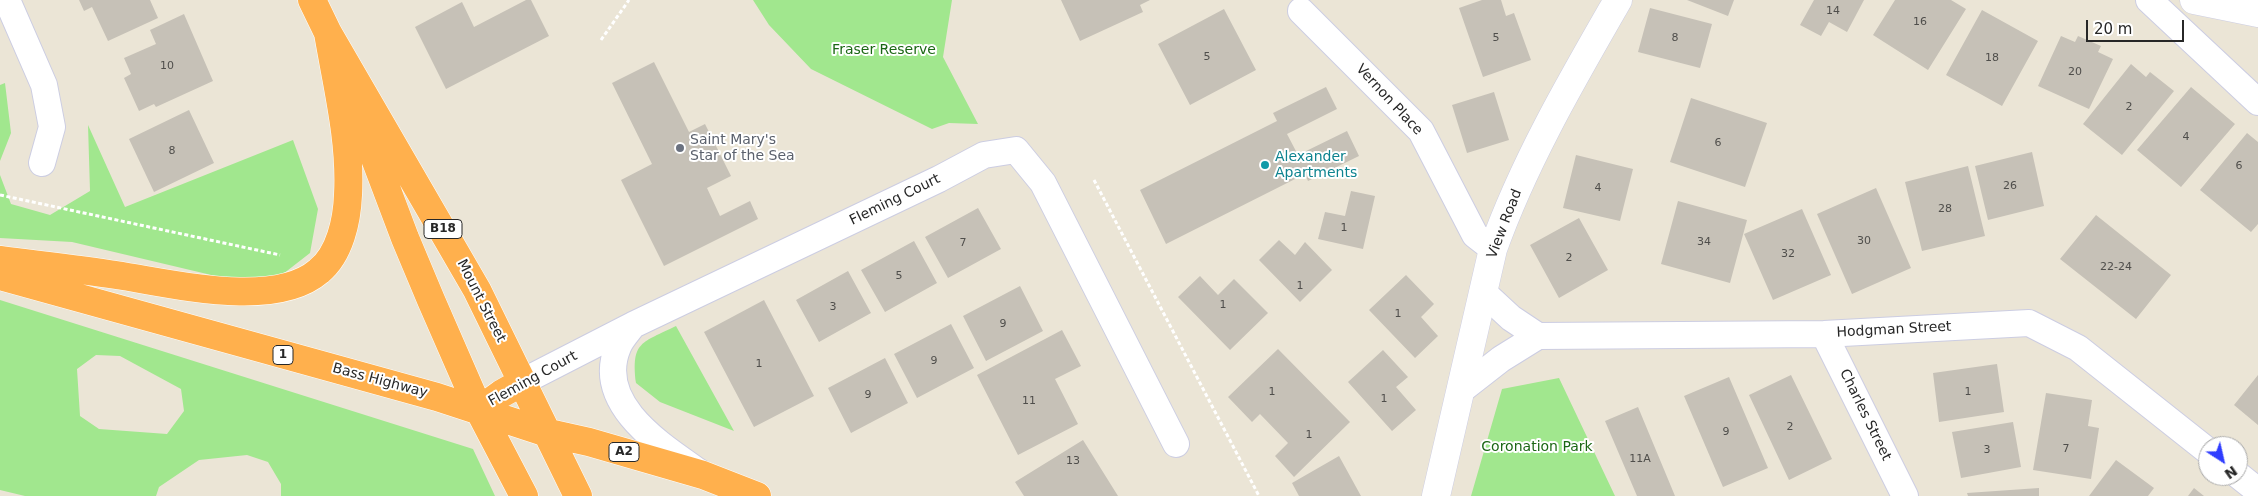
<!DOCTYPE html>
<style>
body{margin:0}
#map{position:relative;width:2258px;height:496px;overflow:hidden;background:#ebe5d6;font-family:"DejaVu Sans",sans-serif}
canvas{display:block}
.north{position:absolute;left:2198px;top:436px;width:50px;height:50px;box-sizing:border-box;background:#fff;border:1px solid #a9a9a9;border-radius:50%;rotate:145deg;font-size:14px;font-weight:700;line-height:20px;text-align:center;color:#272727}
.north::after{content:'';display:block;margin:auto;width:18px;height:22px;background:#2f3dff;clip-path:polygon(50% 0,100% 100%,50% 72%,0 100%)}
.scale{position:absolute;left:2086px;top:20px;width:98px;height:22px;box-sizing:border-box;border:2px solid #272727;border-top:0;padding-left:6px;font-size:15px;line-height:18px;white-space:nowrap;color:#272727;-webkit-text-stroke:4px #fff;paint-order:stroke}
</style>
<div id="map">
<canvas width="2258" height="496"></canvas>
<div class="north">N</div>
<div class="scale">20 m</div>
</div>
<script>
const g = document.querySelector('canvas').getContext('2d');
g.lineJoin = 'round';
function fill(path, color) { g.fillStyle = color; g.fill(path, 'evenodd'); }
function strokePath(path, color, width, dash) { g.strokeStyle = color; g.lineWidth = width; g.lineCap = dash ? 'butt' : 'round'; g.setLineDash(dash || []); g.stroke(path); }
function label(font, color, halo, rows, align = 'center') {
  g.font = font + ' "DejaVu Sans",sans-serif'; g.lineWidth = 4; g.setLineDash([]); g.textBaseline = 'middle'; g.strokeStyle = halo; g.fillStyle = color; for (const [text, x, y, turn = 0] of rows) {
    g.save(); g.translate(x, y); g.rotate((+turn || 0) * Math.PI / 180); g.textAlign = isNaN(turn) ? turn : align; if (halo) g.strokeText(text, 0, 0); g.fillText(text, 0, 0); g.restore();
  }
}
fill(new Path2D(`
 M753 0H952L943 57 978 124 949 123 932 129 811 69 769 25Z
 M5 83 11 133 0 161V85Z
 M88 125 125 207 293 140 318 209 310 253 283 274 245 283 72 242 0 238V175L11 204 50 215 90 191Z
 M0 300 473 449 495 496H281V484L268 462 247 455 199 460 159 487 156 496H25L0 490ZM96 355 120 356 181 389 184 411 167 434 99 429 80 416 77 369Z
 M676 326 734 431 660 402 636 383C631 341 642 343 676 326Z
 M1559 378 1615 496H1471L1502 389Z`), '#a1e78e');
fill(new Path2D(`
 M79 0H150L158 18 108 41 92 7 84 11Z
 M526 0H531L549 36 446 89 415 27 462 2 474 27Z
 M1061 0H1150L1140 5 1143 12 1080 41Z
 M1482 0H1501L1506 16 1514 13 1531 60 1483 77 1459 8Z
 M1687 0H1734L1728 16Z
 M1814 0H1864L1847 32 1829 22 1821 36 1800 25Z
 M1895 0H1951L1966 9 1928 70 1873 35Z
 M1650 8 1712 24 1700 68 1638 52Z
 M1224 9 1256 70 1190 105 1158 44Z
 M1982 10 2038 41 2002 106 1946 75Z
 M184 14 213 81 156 107 154 104 139 111 124 78 131 74 124 58 156 44 150 30Z
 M2061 36 2075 42 2078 36 2101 46 2098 52 2113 59 2089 109 2038 86Z
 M654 62 689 132 705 124 731 176 707 188 720 216 750 201 758 219 664 266 621 180 652 164 612 83Z
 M2131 64 2146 77 2150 72 2174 91 2122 155 2083 124Z
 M1326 87 1337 109 1287 134 1298 155 1347 131 1359 156 1308 181 1305 174 1166 244 1140 190 1277 121 1273 113Z
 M2191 87 2235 124 2181 187 2137 150Z
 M1494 92 1509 140 1467 153 1452 105Z
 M1691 98 1767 123 1745 187 1670 162Z
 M189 110 214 163 154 192 129 139Z
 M2247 133 2258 142V224L2251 232 2200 190Z
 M2032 152 2044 206 1988 220 1975 166Z
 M1576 155 1633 169 1620 221 1563 208Z
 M1968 166 1985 236 1922 251 1905 182Z
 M1876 188 1911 268 1852 294 1817 214Z
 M1351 191 1375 196 1363 249 1318 239 1325 212 1345 216Z
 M1678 201 1747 220 1730 283 1661 264Z
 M978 208 1001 249 948 278 925 237Z
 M1802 209 1831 275 1773 300 1744 234Z
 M2096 215 2171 275 2136 319 2060 259Z
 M1579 218 1608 270 1559 298 1530 245Z
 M1279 240 1295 255 1305 242 1332 270 1300 302 1259 260Z
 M914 241 937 283 885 312 861 270Z
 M848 271 871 313 819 342 796 300Z
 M1406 275 1434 304 1421 317 1438 336 1415 358 1369 310Z
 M1200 276 1218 295 1234 279 1268 313 1230 350 1178 297Z
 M1020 286 1043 331 986 361 963 316Z
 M764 300 814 396 754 427 704 332Z
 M951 324 974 368 917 398 894 354Z
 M1062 330 1081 366 1055 379 1078 424 1018 455 977 375Z
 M1278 349 1350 422 1294 477 1275 456 1288 443 1260 414 1252 422 1228 397Z
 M1383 350 1408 377 1396 387 1416 410 1392 431 1348 382Z
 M885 358 908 403 851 433 828 388Z
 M1997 364 2004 412 1939 422 1933 373Z
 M1791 375 1832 459 1789 480 1749 395Z
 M2258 375V425L2234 405Z
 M1729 377 1768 468 1723 487 1684 396Z
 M2046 393 2092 400 2088 426 2099 428 2091 479 2033 470Z
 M1638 407 1675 496H1637L1605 421Z
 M2013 422 2021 467 1961 478 1952 432Z
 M1083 440 1118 496H1024L1015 482Z
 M1339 456 1361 496H1299L1292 483Z
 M2116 460 2154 488 2148 496H2089Z
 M2039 488V496H1968L1967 493Z
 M2194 488 2204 496H2188Z`), '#c6c1b7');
const street = new Path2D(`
 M7 0 44 85 52 127 42 163
 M2149 0 2258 102
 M1301 11 1421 131 1475 235 1493 249
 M1484 293 1511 318 1538 336
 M633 325C628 332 621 339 618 347 594 404 661 445 699 472
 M1824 334 1905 496
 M522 382 633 325 939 179 984 155 1016 150 1043 183 1176 444
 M1460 391 1501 359 1538 336 1824 334 2029 323 2078 348 2208 451
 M2238 475 2258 491`);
const secondary = new Path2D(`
 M2194 0 2258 13
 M1436 496 1493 249C1524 162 1572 80 1618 0`);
const highway = new Path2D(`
 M312 0 328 33 477 290 578 496
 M354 103 405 238 431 300 479 410 524 496
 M0 260C39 265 78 269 116 275 171 283 274 310 319 271 340 254 347 220 348 195 351 141 337 86 328 33
 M0 276 437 397 544 432 589 442 703 475 757 496
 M479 410 501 394 522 382`);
strokePath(street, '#cccde2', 28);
strokePath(secondary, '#cccde2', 29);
strokePath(highway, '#fff', 29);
strokePath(new Path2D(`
 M601 40 629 0
 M1094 180 1259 496
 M0 195 280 255`), '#fff', 3, [4, 2.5]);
strokePath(street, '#fff', 26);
strokePath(secondary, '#fff', 28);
strokePath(highway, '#ffb04d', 28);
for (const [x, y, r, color] of [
 [680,148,5,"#6b7280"],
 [1265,165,5,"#0f9aa8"]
]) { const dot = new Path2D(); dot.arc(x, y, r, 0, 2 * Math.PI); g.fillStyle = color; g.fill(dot); strokePath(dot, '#fff', 2); }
label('11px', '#4f4e4b', null, [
 ["14",1833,11],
 ["16",1920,22],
 ["5",1496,38],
 ["8",1675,38],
 ["5",1207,57],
 ["18",1992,58],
 ["10",167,66],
 ["20",2075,72],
 ["2",2129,107],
 ["4",2186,137],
 ["6",1718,143],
 ["8",172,151],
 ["6",2239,166],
 ["26",2010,186],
 ["4",1598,188],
 ["28",1945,209],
 ["1",1344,228],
 ["30",1864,241],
 ["34",1704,242],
 ["7",963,243],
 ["32",1788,254],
 ["2",1569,258],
 ["22-24",2116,267],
 ["5",899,276],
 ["1",1300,286],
 ["1",1223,305],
 ["3",833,307],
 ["1",1398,314],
 ["9",1003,324],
 ["9",934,361],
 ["1",759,364],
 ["1",1272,392],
 ["1",1968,392],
 ["9",868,395],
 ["1",1384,399],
 ["11",1029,401],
 ["2",1790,427],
 ["9",1726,432],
 ["1",1309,435],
 ["7",2066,449],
 ["3",1987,450],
 ["11A",1640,459],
 ["13",1073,461]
]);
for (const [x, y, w] of [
 [443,229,38],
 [283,355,20],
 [624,452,30]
]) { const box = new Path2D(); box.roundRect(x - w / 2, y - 9.5, w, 19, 4); g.fillStyle = '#fff'; g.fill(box); strokePath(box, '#272727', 1); }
label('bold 12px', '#272727', null, [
 ["B18",443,229],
 ["1",283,355],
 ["A2",624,452]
]);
label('14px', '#1b6714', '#fff', [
 ["Fraser Reserve",884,50],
 ["Coronation Park",1537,447]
]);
label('14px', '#272727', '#fff', [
 ["Vernon Place",1389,100,47],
 ["Fleming Court",895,200,-26],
 ["View Road",1505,224,-69],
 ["Mount Street",481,301,63],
 ["Hodgman Street",1894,330,-3],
 ["Fleming Court",533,379,-29],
 ["Bass Highway",380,381,15],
 ["Charles Street",1865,415,64]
]);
label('14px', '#5b616d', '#fff', [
 ["Saint Mary's",690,140],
 ["Star of the Sea",690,156]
], 'left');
label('14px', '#0d838f', '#fff', [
 ["Alexander",1275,157],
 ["Apartments",1275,173]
], 'left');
</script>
